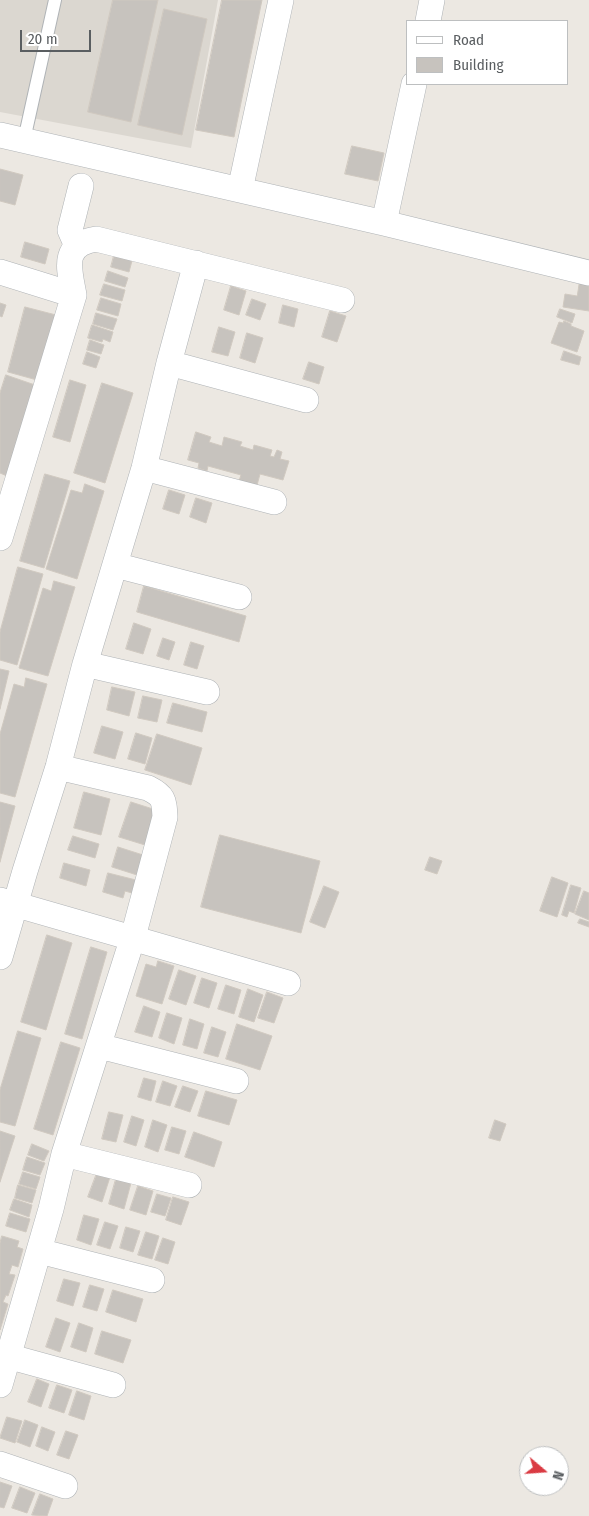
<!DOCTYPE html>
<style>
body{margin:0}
#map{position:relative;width:589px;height:1516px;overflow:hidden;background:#ece8e2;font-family:"Fira Sans Condensed",sans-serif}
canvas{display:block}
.legend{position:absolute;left:406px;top:20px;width:162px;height:65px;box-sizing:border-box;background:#fff;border:1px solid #bdbfc0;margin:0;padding:6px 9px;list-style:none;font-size:15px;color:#5a5e61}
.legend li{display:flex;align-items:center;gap:10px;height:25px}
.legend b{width:25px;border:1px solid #bdbfc0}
.north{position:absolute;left:519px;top:1446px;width:50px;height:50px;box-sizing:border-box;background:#fff;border:1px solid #bdbfc0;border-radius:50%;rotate:108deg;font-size:14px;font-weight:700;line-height:20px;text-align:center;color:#5a5e61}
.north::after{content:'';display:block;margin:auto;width:18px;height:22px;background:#da3a42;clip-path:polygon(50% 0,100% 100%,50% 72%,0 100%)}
.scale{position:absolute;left:20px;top:30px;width:71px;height:22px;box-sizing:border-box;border:2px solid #5a5e61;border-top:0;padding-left:6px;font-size:15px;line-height:18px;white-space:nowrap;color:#5a5e61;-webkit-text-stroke:4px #fff;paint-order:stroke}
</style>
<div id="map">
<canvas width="589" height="1516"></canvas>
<ul class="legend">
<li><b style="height:6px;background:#fff"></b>Road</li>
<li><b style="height:14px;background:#c7c3be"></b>Building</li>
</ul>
<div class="north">N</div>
<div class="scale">20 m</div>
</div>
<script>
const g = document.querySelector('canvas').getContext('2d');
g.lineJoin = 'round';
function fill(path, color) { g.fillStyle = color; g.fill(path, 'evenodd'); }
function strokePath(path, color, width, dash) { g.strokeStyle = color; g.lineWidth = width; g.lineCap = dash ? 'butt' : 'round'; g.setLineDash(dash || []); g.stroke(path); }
fill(new Path2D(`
 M0 0H218L191 148 0 112Z`), '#dbd7d0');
const building = new Path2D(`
 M113 0H158L131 122 88 112Z
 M222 0H262L234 137 196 130Z
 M164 9 207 19 182 135 138 125Z
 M352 146 384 153 378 181 345 174Z
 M0 169 23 175 15 205 0 201Z
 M25 242 49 249 45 264 21 257Z
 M115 252 133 257 129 272 111 267Z
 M108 271 128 278 125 287 105 281Z
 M580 280 589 282V311L563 307 565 294 577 296Z
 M104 284 125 290 122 301 100 295Z
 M231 286 246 291 239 315 224 310Z
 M101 298 121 304 118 316 97 310Z
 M252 299 266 304 260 320 246 315Z
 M0 303 6 305 2 317 0 316Z
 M283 305 298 309 294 327 279 323Z
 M25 307 56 315 37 380 8 372Z
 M560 309 575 314 572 323 557 317Z
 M330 311 346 316 337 342 322 337Z
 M96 313 117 319 113 330 93 324Z
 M564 321 571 324V326L584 331 577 352 551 343 559 322 563 323Z
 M92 325 113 332 110 342 103 339 102 342 88 338Z
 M219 327 235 332 228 356 212 352Z
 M247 333 263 338 255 363 240 358Z
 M90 340 104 345 101 354 87 350Z
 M564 351 581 357 579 365 561 360Z
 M87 352 100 357 96 368 83 364Z
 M309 362 324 367 319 384 303 379Z
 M6 375 35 385 7 476 0 473V393Z
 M70 380 86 385 70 442 53 437Z
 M102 383 133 393 105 483 74 473Z
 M196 432 211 437 209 442 222 446 224 437 242 442 240 446 253 450 254 445 272 450 270 456 274 457 277 450 282 452 280 459 289 461 283 480 260 474 256 489 238 484 241 475 208 466 207 471 198 468 199 463 188 460Z
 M45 474 70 481 44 568 20 561Z
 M85 484 104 491 77 579 46 569 71 490 82 493Z
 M169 490 185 495 179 514 163 509Z
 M196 498 212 503 206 523 190 517Z
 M18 567 43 574 17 665 0 660V632Z
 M54 581 75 587 48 676 19 668 43 588 51 591Z
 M144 586 246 616 239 642 137 612Z
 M134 623 151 629 143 654 126 649Z
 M163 638 175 642 169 660 157 656Z
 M191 642 204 646 197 669 184 665Z
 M0 669 9 671 0 709Z
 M26 678 47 684 15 797 0 793V734L14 684 24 687Z
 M112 687 135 692 129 716 107 710Z
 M143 696 162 700 157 722 138 718Z
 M173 703 207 712 202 732 167 723Z
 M102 726 123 732 115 759 94 753Z
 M136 733 152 738 145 764 128 759Z
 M157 734 202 748 191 785 145 770Z
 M84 792 110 799 101 835 74 828Z
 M0 802 15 806 0 862Z
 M131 802 156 810 145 845 119 837Z
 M220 835 320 861 301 933 201 907Z
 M73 836 99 844 95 858 68 850Z
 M118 847 143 855 137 875 112 867Z
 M430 857 442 861 437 874 425 870Z
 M64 863 90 870 86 886 60 878Z
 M108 873 136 880 132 893 125 891 123 898 103 892Z
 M552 877 568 883 557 917 540 911Z
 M571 885 581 888 574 913 569 911 567 917 562 915Z
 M324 886 339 892 325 928 310 922Z
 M584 891 589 893V920L575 914Z
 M580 919 589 922V927L578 923Z
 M47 935 72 943 46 1030 21 1022Z
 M91 947 107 952 82 1039 65 1034Z
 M158 961 174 966 162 1004 136 996 146 964 156 967Z
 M179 970 196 976 186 1005 169 999Z
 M202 978 217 983 209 1008 194 1003Z
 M226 985 241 990 234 1014 218 1009Z
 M248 989 263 995 254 1022 239 1017Z
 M267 992 283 998 274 1023 258 1018Z
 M144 1006 160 1012 152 1037 135 1032Z
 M167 1013 182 1018 174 1044 159 1038Z
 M190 1019 204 1024 197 1049 183 1045Z
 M237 1024 272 1036 260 1070 226 1059Z
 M212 1027 226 1032 218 1057 204 1053Z
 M18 1031 41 1038 15 1126 0 1122V1090Z
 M61 1042 80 1048 53 1135 34 1129Z
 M144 1078 156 1081 151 1101 138 1097Z
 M163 1081 177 1086 170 1106 156 1102Z
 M183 1086 198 1091 190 1112 175 1107Z
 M206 1091 237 1100 229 1125 198 1116Z
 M109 1112 123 1115 116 1142 102 1139Z
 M132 1116 144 1120 136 1146 124 1142Z
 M153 1120 167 1125 158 1152 145 1147Z
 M495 1120 506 1124 500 1141 489 1138Z
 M172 1127 186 1131 179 1154 165 1150Z
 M0 1131 15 1136 0 1182Z
 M194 1132 222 1142 214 1167 185 1157Z
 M32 1144 49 1151 44 1161 28 1155Z
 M27 1157 45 1163 40 1175 23 1170Z
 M23 1172 40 1177 36 1189 19 1184Z
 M97 1173 110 1177 102 1202 88 1197Z
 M116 1179 131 1183 124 1209 109 1204Z
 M18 1185 36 1190 32 1203 15 1198Z
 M138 1186 153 1191 146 1215 130 1210Z
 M157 1194 171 1198 165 1216 151 1212Z
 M173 1197 189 1202 181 1225 166 1220Z
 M14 1199 32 1205 29 1217 10 1210Z
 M10 1213 30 1219 26 1232 6 1226Z
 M84 1215 99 1219 91 1245 77 1240Z
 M105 1222 118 1226 110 1249 97 1245Z
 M126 1227 140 1231 133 1252 120 1248Z
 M146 1232 159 1236 152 1259 138 1255Z
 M2 1236 19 1241 17 1247 23 1249 18 1267 12 1265 9 1274 15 1275 8 1296 6 1295 3 1302 8 1304 0 1330V1243Z
 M163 1238 175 1242 168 1264 155 1260Z
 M64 1279 80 1283 73 1306 57 1301Z
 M90 1285 104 1289 97 1311 83 1307Z
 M113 1290 143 1299 136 1322 106 1312Z
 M56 1318 70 1323 60 1352 46 1347Z
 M79 1323 93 1328 86 1352 71 1347Z
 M102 1331 131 1340 123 1363 95 1354Z
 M37 1379 49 1384 41 1407 28 1402Z
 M57 1385 72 1390 64 1413 49 1408Z
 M77 1391 91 1396 84 1420 69 1415Z
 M7 1417 22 1421 15 1443 0 1438Z
 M25 1420 38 1425 30 1447 17 1442Z
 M42 1427 55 1432 48 1451 36 1446Z
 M66 1431 78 1435 69 1459 57 1455Z
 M0 1482 12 1486 4 1508 0 1507Z
 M20 1487 35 1493 27 1513 12 1508Z
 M40 1494 53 1499 47 1516 32 1515Z`);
fill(building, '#c7c3be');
strokePath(building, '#d0c9c0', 1);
const lane = new Path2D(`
 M24 140 55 0`);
const street = new Path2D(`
 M428 21 432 0
 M0 135 384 223 589 273
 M240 190 281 0
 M384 223 414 84
 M77 246 70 230 81 186
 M0 272 74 295
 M169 363 306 400
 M144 468 274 502
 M0 538 74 295C69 268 61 245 96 239L342 300
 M115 565 239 597
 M85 664 207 692
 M0 900 288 983
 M0 957 25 871 58 767 85 664 144 468 169 363 196 263
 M99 1046 236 1081
 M64 1154 189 1185
 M39 1251 152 1280
 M0 1354 113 1385
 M0 1385 51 1209 64 1154 133 937 165 817C164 800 164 796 148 788L58 767
 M0 1464 65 1486`);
strokePath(lane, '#afb3b6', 14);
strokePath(street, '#afb3b6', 26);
strokePath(lane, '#fff', 12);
strokePath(street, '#fff', 25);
</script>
